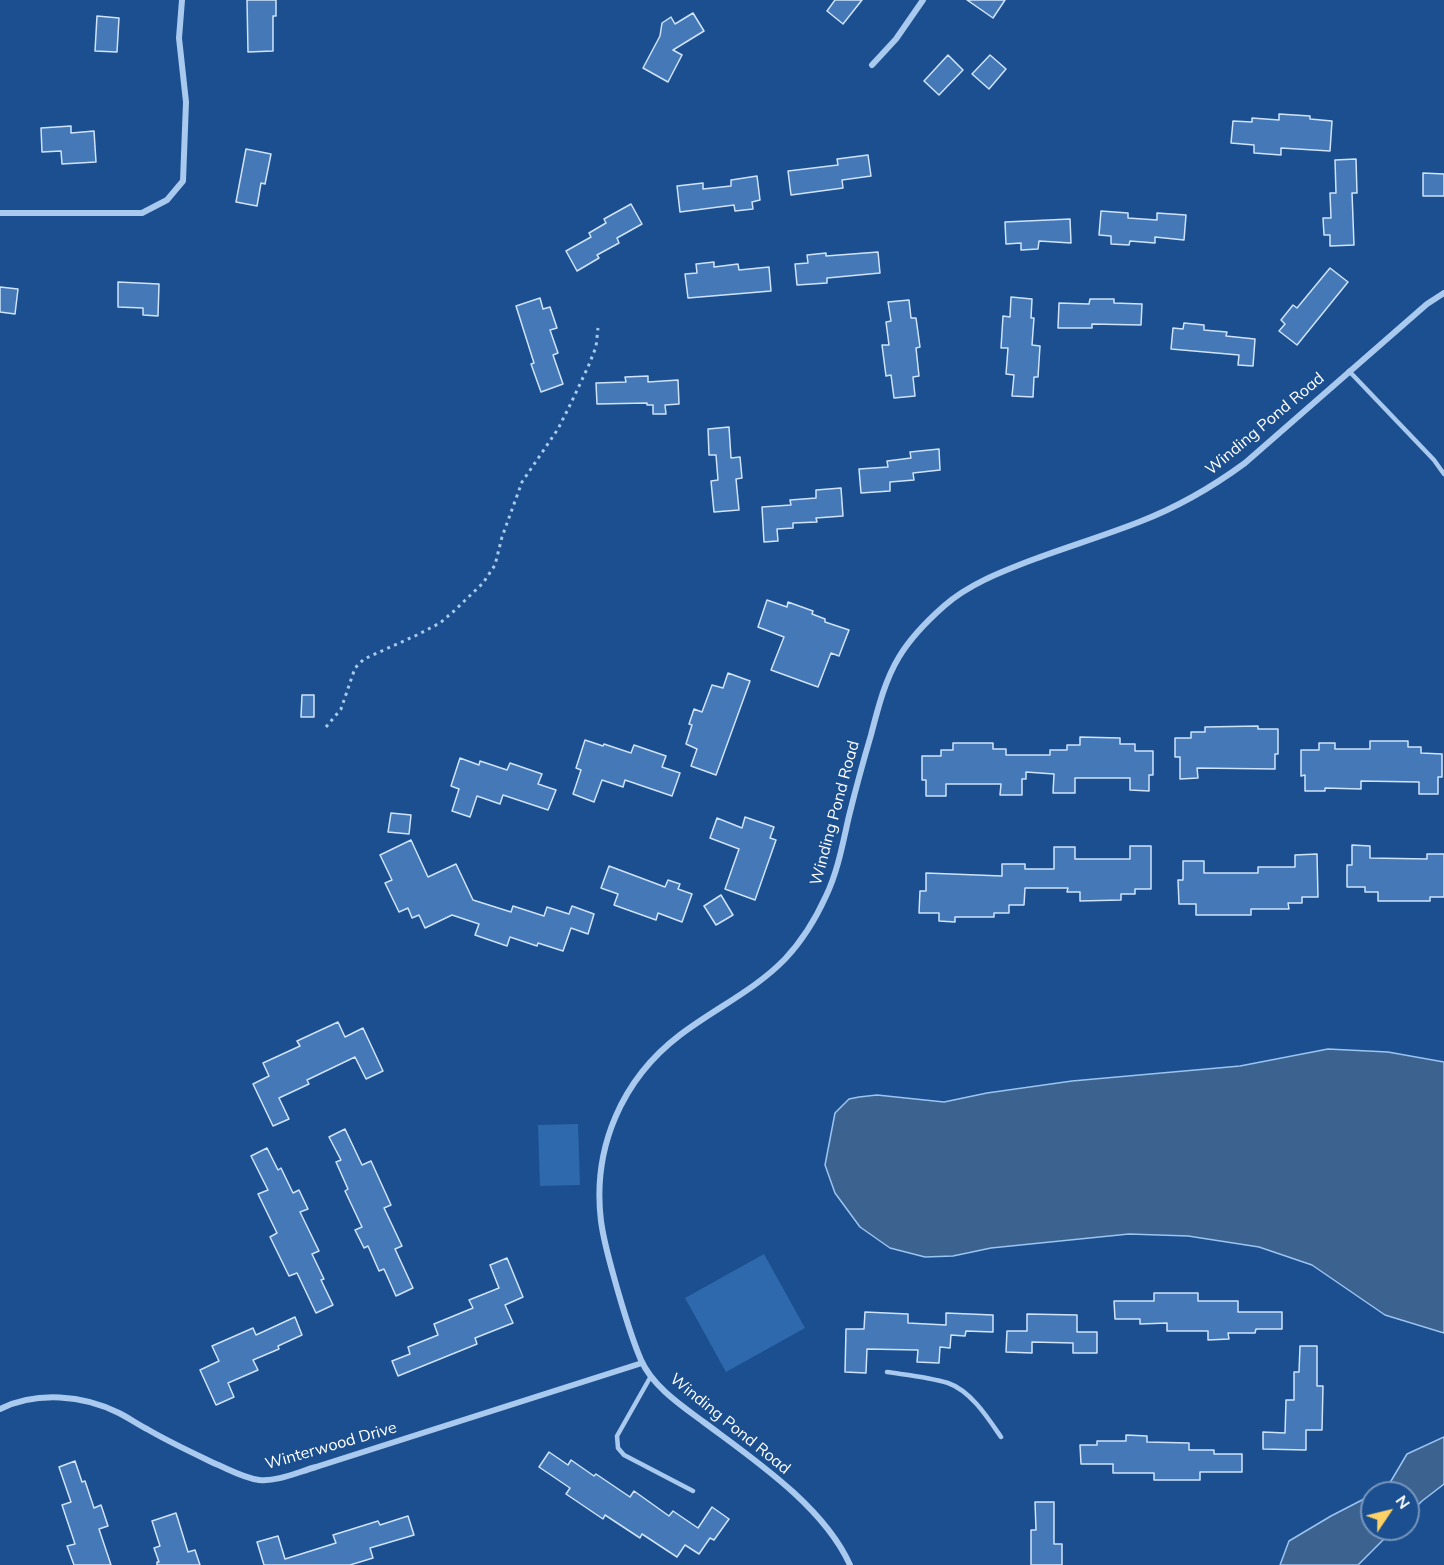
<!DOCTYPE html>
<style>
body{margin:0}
#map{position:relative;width:1444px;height:1565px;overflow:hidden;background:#1b4f8f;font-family:Mulish,sans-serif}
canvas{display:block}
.north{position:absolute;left:1360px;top:1481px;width:60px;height:60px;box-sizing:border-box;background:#1b4f8f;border:2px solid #7695bc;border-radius:50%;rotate:55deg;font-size:16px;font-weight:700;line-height:24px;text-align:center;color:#fff}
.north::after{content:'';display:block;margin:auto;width:21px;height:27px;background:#ffd166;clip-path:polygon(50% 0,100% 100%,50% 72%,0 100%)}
</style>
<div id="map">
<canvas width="1444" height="1565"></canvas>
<div class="north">N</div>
</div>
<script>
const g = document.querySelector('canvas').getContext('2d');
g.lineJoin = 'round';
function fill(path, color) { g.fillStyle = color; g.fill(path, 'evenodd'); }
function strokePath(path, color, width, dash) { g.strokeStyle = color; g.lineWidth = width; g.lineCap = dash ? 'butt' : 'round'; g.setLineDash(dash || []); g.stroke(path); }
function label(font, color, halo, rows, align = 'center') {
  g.font = font + ' Mulish,sans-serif'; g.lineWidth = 4.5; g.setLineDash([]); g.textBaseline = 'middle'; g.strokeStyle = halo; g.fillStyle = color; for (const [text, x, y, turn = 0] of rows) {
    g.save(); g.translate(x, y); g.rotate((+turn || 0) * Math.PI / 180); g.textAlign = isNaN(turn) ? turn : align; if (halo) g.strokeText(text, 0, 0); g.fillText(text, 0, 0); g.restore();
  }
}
fill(new Path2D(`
 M578 1124 580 1185 540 1186 538 1125Z
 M764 1254 805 1328 726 1372 685 1298Z`), '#2e69ad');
const water = new Path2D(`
 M1328 1049 1388 1052 1444 1062V1333L1385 1315 1312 1265 1259 1247 1188 1236 1129 1234 991 1248 953 1256 925 1257 890 1248 860 1227 835 1193 825 1165 835 1113 849 1099 859 1097 877 1095 944 1102 987 1093 1072 1081 1240 1066Z
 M1444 1437V1484L1422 1501 1408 1515V1493H1373L1391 1481 1407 1454Z
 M1372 1494V1529H1394L1358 1565H1280L1289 1541 1331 1516 1362 1500Z`);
fill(water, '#3c6290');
strokePath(water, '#9cc4f0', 1.5);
const building = new Path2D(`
 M247 0H276V16H273V51L248 52Z
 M835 0H862L843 24 827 11Z
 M967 0H1005L993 18Z
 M693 13 704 31 673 50 682 55 668 82 643 68 660 36 662 23 671 17 675 24Z
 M97 16 119 18 117 52 95 51Z
 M948 55 963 70 939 95 924 81Z
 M990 55 1006 69 989 89 972 74Z
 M1279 114 1310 116V119L1332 121 1330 151 1281 148V155L1254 153V145L1231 143 1233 121 1252 122V118L1279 120Z
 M71 126V133L94 131 96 162 62 164 61 151 42 152 41 128Z
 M246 149 271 154 265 184 261 183 257 206 236 202Z
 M868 155 871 176 842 180 843 188 791 195 788 171 838 165 837 159Z
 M1356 159 1357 193H1352L1354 245 1330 246V235H1324L1323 218H1331L1330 193H1336L1335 160Z
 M1423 173 1444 174V196H1423Z
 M757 176 760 200 752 202 753 209 735 211 734 205 680 212 677 186 703 183V189L731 186V180Z
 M631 204 642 224 617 238 619 243 597 255 599 258 577 271 566 251 591 237 589 233 606 223 604 219Z
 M1101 211 1128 213V218L1157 220V213L1186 215 1184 240 1155 237V243L1130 241 1129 245 1111 244V236L1099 235Z
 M1070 219 1071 243 1039 241 1038 249 1021 250V243L1006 244 1005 222Z
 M878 252 880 273 827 278V283L797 285 795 264 808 263 807 255 826 253V256Z
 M714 262V267L738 264 739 270 769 267 771 291 688 298 685 274 697 273 696 264Z
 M1330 268 1348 282 1297 345 1279 331 1285 324 1281 320 1293 305 1297 308Z
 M118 282 159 284 158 316 143 315V308L118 307Z
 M0 287 18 289 15 314 0 312Z
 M1011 297 1032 299 1031 318H1034L1032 345 1040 346 1038 377H1034L1033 397 1012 396 1014 375 1006 374 1008 348H1001L1003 316 1010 317Z
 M540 298 543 309 550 307 557 328 550 330 558 353 553 355 563 384 541 392 531 364 534 363 516 306Z
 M1090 299H1114V303L1142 304 1141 325 1092 324V328H1058L1059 303 1089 304Z
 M909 300 911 318H916L920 347 916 348 919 376 913 377 915 396 894 398 891 375 886 376 882 345H889L886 322 891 321 888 302Z
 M1184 323 1204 325V330L1227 332 1226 336 1255 339 1253 366 1238 365 1239 355 1171 349 1173 328 1183 329Z
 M648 376V382L678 380 679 404 665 405 666 414H653V405H647V403L597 404 596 383 626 382 625 377Z
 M729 427 731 458 740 457 742 478 736 479 739 510 714 512 711 481 718 480 716 455H709L708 429Z
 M939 449 940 470 913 473 914 480 890 482V491L861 493 859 469 888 467 887 461 911 458 910 452Z
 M841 488 843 516 816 518 817 522 793 523V528L777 529 778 541 764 542 762 507 791 505 790 500 816 498V490Z
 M767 600 787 607 788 602 813 611 812 614 825 619V622L849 630 839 656 831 653 818 687 771 670 784 637 758 627Z
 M728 673 750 681 716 775 691 766 697 749 686 744 692 725 689 724 694 709 702 712 712 685 723 688Z
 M302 695H314V717H301Z
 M1258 726V729H1278V754H1275V769L1197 768 1198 778 1180 779V757H1175V738H1191V732H1205V727Z
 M1080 737 1120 738V744H1135V751H1153V775H1149V791L1130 790V778H1075V793H1053L1054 774 1026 772V779H1022V795H1000L1001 784H946V796H926V780H922V756H941V750H953V743H993V749H1006V755H1050V750H1067V745H1080Z
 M585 740 603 746 604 744 631 753 634 745 666 756 662 767 680 773 672 796 625 780 623 787 602 780 594 802 573 794 581 770 576 768Z
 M1370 741H1408V747H1421V753L1442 754V777H1438V794H1419V782L1361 781V789L1325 788V791H1305V775L1301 776V750H1319V743H1335V749H1370Z
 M460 758 479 765 480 761 507 770 510 763 542 774 538 784 556 790 548 810 503 795 500 804 477 796 470 817 452 811 459 789 451 786Z
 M391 813 411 815 409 834 388 832Z
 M745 817 774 827 770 838 776 840 755 900 725 889 739 849 710 838 717 818 742 828Z
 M411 840 428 877 456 864 473 900 511 912 513 906 544 916 547 907 569 914 572 906 594 914 588 934 571 928 563 951 538 943 537 946 510 937 507 946 475 935 479 924 452 915 425 928 419 915 412 918 408 908 399 912 385 883 392 880 380 855Z
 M1352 845 1370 846V858L1427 859V854H1444V897H1430V901H1378V892H1365V887H1347V865H1352Z
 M1130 846H1151V889H1135V894H1121V900L1080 901V892H1067L1068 888H1025L1024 905H1009V913H994V917H955V922L939 921V913H919L920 891H926V873L1002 876V864H1025V869H1054V847H1075V859H1130Z
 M1317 854 1318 897H1302V903H1288L1289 909H1251V915H1196V904H1179L1178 880H1183V861H1204V873H1258V867H1295V855Z
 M609 866 665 887 668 880 680 884 678 889 692 894 682 922 658 913 656 920 614 905 618 894 601 888Z
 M721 895 733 915 716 925 704 906Z
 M338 1022 345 1037 363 1028 383 1071 366 1079 355 1057 307 1080 309 1084 279 1098 289 1119 273 1126 253 1084 269 1076 263 1063 300 1046 297 1041Z
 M345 1129 362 1165 371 1161 391 1205 384 1208 402 1246 395 1249 413 1288 396 1296 384 1269 379 1271 368 1246 364 1248 355 1230 362 1227 345 1191 348 1189 336 1162 341 1160 329 1137Z
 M267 1148 278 1170 281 1168 293 1193 299 1190 308 1209 300 1212 319 1251 312 1254 324 1279 321 1280 333 1305 316 1313 297 1273 289 1276 270 1237 277 1233 258 1194 268 1190 251 1156Z
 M507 1258 523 1297 505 1305 513 1323 475 1338 477 1344 398 1376 392 1361 410 1354 408 1347 438 1335 434 1324 473 1308 469 1300 499 1288 490 1265Z
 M1154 1293H1198V1301H1238V1312H1282V1329H1256L1255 1333H1228L1229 1339 1208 1340V1331H1167V1323L1140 1324V1319H1115L1114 1301H1154Z
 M865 1312 908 1314V1323L946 1325V1313L993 1315V1332L966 1331 965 1336 951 1335 950 1348 940 1347 939 1363 917 1362 918 1350 867 1349 866 1373 845 1372 846 1329H864Z
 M1027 1314 1077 1315V1332H1097V1353H1073V1343L1032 1342V1353L1006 1352 1007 1331H1027Z
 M295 1317 302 1335 278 1346 279 1349 253 1360 258 1370 228 1383 234 1397 216 1405 200 1370 219 1361 212 1346 253 1328 256 1335Z
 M1300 1346H1317V1386H1323L1322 1430H1306V1450L1263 1449V1432L1285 1433 1286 1400H1294V1372H1299Z
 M1126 1435 1147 1436V1442L1189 1443V1450H1214V1454H1242V1472H1200V1480H1154V1473H1113V1464H1081L1080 1445H1097V1441H1126Z
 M549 1452 568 1465 571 1460 594 1476 596 1474 630 1497 634 1491 669 1516 673 1511 698 1528 712 1507 729 1519 714 1540 710 1538 699 1554 685 1545 677 1557 642 1534 640 1538 605 1515 603 1519 566 1494 570 1488 539 1467Z
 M75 1461 82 1482 85 1481 94 1508 101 1505 108 1526 99 1529 111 1565H74L67 1546 75 1544 62 1505 71 1502 59 1467Z
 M1035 1502H1054V1544H1062V1565H1031V1530H1036Z
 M176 1513 188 1552 195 1550 200 1565H157V1562H159L154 1548 160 1546 152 1521Z
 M408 1516 414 1535 370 1548 373 1558 350 1565H264L257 1542 278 1536 285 1559 336 1543 333 1535 378 1521 380 1525Z`);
fill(building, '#4478b7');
strokePath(building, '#cfe3fa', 1.5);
strokePath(new Path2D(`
 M326 727 341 709 355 668 364 659 417 635 440 623 454 611 483 583 495 565 502 537 522 482 558 429 571 403 588 367 596 347 598 328`), '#a9c9ee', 3, [3, 4.5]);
strokePath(new Path2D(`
 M1349 371 1434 460 1444 474
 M887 1372C907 1375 929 1377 948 1383 971 1391 988 1418 1001 1437
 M651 1376 617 1436 618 1448 624 1455 693 1491`), '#a9c9ee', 4.5);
strokePath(new Path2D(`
 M872 65 896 39 923 0
 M0 213H142L167 200 183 181 186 102 179 38 182 0
 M0 1409C37 1391 83 1395 119 1413 129 1418 137 1424 147 1429 169 1442 193 1453 216 1464 230 1470 244 1478 259 1480 277 1482 298 1472 316 1467L642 1363
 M850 1565C824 1507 756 1461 705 1423 682 1406 653 1387 641 1360 631 1337 624 1312 617 1288 611 1266 604 1244 601 1221 592 1148 622 1079 680 1035 714 1009 755 990 785 959 802 941 816 918 826 896 838 871 843 842 849 816 856 788 863 762 871 735 878 708 885 680 899 657 911 637 927 621 944 606 969 584 1001 572 1032 560 1067 547 1103 536 1139 522 1178 507 1211 488 1245 463L1427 304 1444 293`), '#a9c9ee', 6);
label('16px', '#fff', '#1b4f8f', [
 ["Winding Pond Road",1265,424,-40],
 ["Winding Pond Road",835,813,-75],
 ["Winding Pond Road",730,1424,39],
 ["Winterwood Drive",331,1446,-16]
]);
</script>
